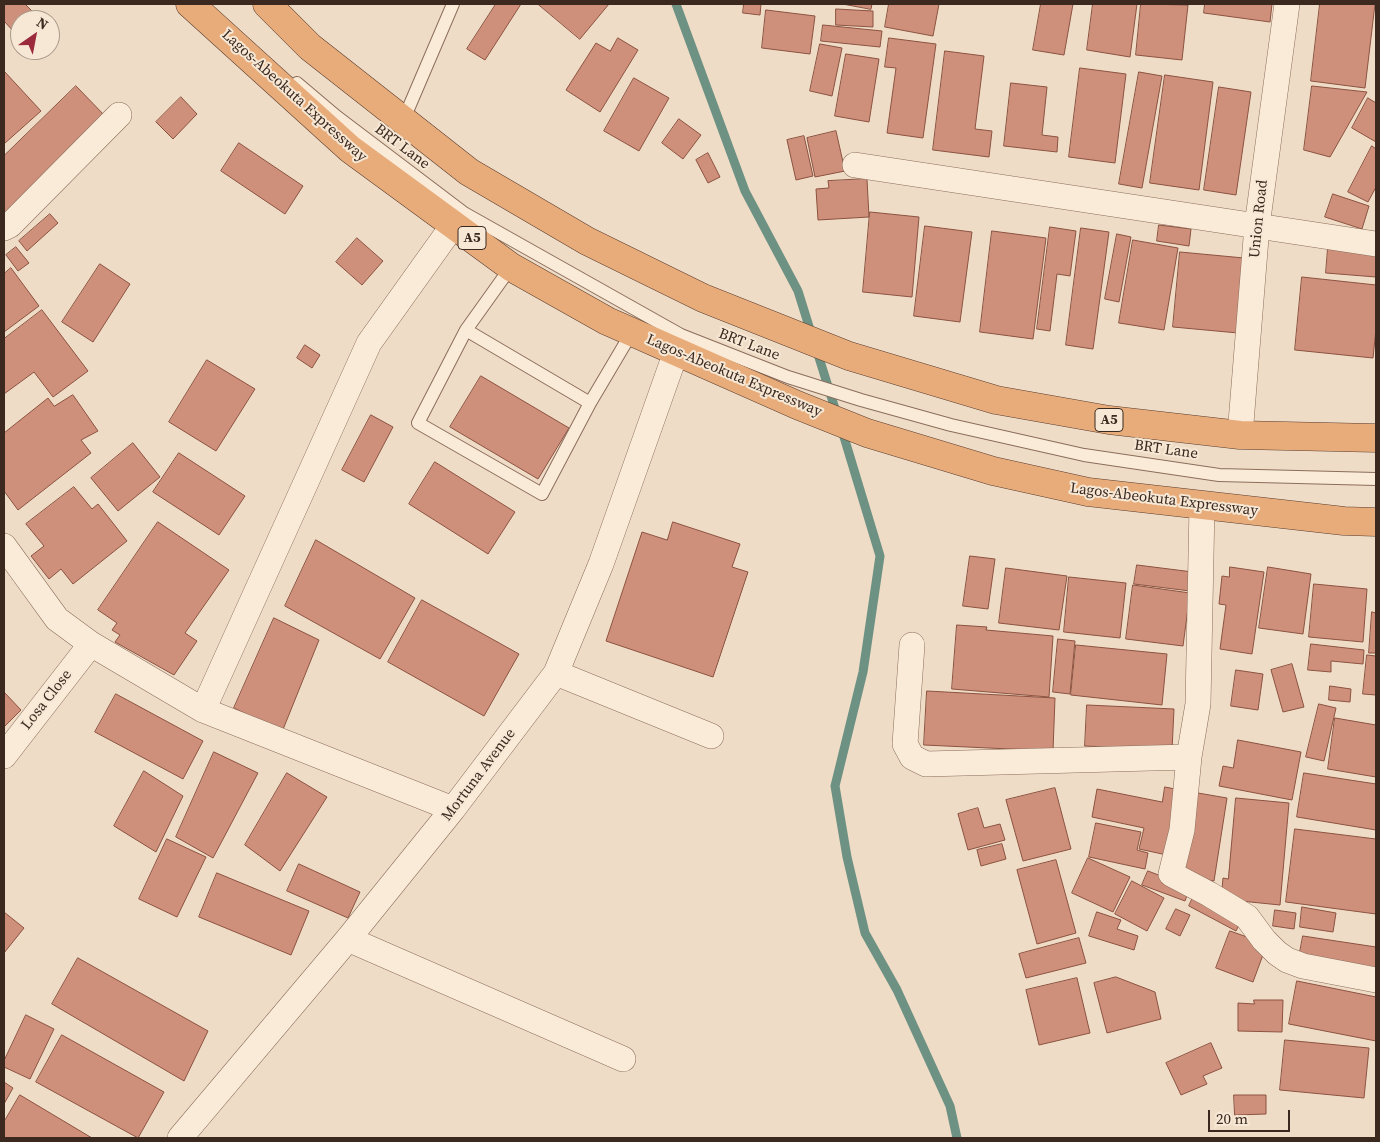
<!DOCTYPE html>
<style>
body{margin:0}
#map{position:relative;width:1380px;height:1142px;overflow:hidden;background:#efdcc6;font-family:"Source Serif 4",serif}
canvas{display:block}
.frame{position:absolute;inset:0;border:5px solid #3b281f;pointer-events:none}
.north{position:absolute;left:10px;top:10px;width:50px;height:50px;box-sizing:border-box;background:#f6e8d5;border:1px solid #ab9b8c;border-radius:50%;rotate:33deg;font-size:14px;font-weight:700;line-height:20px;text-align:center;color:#3b281f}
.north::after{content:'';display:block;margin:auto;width:18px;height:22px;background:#9b2a3c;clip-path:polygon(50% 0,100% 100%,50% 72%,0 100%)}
.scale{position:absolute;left:1208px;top:1110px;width:82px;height:22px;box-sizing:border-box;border:2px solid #3b281f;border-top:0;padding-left:6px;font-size:15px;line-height:18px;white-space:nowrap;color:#3b281f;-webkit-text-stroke:4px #f6e8d5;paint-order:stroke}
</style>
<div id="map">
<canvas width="1380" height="1142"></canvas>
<div class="frame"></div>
<div class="north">N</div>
<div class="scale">20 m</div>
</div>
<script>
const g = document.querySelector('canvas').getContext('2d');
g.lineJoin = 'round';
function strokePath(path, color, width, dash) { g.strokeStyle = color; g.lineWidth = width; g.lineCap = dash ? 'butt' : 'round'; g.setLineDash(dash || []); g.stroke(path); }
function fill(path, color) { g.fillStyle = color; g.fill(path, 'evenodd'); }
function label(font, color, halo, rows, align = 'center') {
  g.font = font + ' "Source Serif 4",serif'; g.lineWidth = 4; g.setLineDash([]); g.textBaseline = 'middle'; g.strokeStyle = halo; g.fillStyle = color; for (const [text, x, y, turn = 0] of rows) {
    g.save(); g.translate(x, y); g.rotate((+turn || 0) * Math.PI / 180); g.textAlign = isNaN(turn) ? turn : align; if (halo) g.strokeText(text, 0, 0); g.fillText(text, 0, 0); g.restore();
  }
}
strokePath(new Path2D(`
 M676 4 745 191 798 291 812 336
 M816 348 837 415
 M841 427 880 556 863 672 835 786 847 857 865 933 897 990 950 1106 957 1138`), '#6d9183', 9);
const building = new Path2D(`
 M4 4H25L36 15 30 20H20V29L15 33 4 21Z
 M496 4H521L485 60 467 49Z
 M538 4H609L580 39Z
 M744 4H761L760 15 743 13Z
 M843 4H872L871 9Z
 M889 4H939L933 36 885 27Z
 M1041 4H1073L1064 55 1033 50Z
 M1093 4H1137L1130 57 1087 50Z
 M1141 4 1188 5 1182 60 1136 55Z
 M1205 4H1272L1270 22 1204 13Z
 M1320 4H1375L1365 88 1311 81Z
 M836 9 873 11V27L836 25Z
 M766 10 815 16 810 54 762 48Z
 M823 25 882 31 880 47 821 41Z
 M618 38 638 50 600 112 566 90 596 43 610 51Z
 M889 38 936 44 923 138 887 133 896 68 885 67Z
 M820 44 842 48 832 96 810 91Z
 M945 51 984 56 975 129 992 131 989 157 933 150Z
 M846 54 879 59 869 122 835 116Z
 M1080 68 1126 74 1115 163 1069 157Z
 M4 71 41 111 4 144Z
 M1139 72 1162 76 1142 188 1119 184Z
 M1165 75 1213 82 1199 190 1150 183Z
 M634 78 669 98 639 151 604 131Z
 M1011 83 1047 87 1042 135 1058 137 1057 152 1004 146Z
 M76 86 106 117 4 216V156Z
 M1312 86 1367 92 1330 157 1304 150Z
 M1219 87 1251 92 1236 195 1204 190Z
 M181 97 197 114 173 139 156 122Z
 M1368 98 1376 103V142L1352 128Z
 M679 119 701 135 683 159 662 143Z
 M836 131 845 171 815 177 807 138Z
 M804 136 813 176 796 180 787 140Z
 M239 143 303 186 285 214 221 171Z
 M1372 146 1376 149V187L1368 202 1348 192Z
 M708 153 720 177 708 183 696 160Z
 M867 179 869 217 818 220 816 189 829 188 828 181Z
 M1333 194 1369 206 1362 229 1325 217Z
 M870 212 919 217 912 297 863 292Z
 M50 214 58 223 27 251 19 241Z
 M1159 225 1191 229 1189 246 1157 241Z
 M925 226 972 232 960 322 914 316Z
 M1050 227 1076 231 1070 276 1057 274 1050 331 1037 329Z
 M1081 228 1109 232 1093 349 1066 345Z
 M992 231 1046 238 1033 339 980 332Z
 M1117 234 1131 237 1119 302 1105 299Z
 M357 238 383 261 362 285 336 262Z
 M1133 240 1178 248 1164 330 1119 323Z
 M16 247 29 263 18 271 6 255Z
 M1328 248 1376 252V277L1326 273Z
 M1180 252 1244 258 1238 333 1173 327Z
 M100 264 130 284 93 342 62 322Z
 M11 268 39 306 4 332V274Z
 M1302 277 1376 285V329L1373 358 1295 350Z
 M42 310 88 371 53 397 34 372 4 394V339Z
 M305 345 320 355 312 368 297 358Z
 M207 360 255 389 216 451 169 422Z
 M481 376 569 428 538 479 450 427Z
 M73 395 98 431 81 440 91 453 18 510 4 491V433L48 398 54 406Z
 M371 415 393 427 364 482 342 470Z
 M133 443 160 477 118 511 91 478Z
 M179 453 245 496 219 535 153 492Z
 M435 462 515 512 488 554 409 504Z
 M74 487 92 509 98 504 127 541 73 584 61 569 49 579 31 556 44 546 26 524Z
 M158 522 229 570 185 633 197 641 174 675 115 642 120 635 112 630 117 623 98 610Z
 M673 522 740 544 732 567 748 572 713 677 606 641 642 532 667 540Z
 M316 540 415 598 380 659 285 606Z
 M970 556 995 559 988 609 963 606Z
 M1137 565 1193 572 1190 591 1134 584Z
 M1230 567 1264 572 1252 654 1220 649 1226 605 1219 604 1222 576 1229 577Z
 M1268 567 1311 574 1303 634 1259 628Z
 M1006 568 1067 576 1059 630 999 623Z
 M1069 577 1126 583 1120 638 1064 632Z
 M1314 584 1367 589 1363 642 1309 637Z
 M1133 585 1190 593 1183 646 1126 639Z
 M422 600 519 654 484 716 388 662Z
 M1372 612 1376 613V653H1369Z
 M274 618 319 640 282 732 234 708Z
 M957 625 987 627 986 630 1053 636 1049 697 952 689Z
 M1058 639 1075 641 1070 694 1053 692Z
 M1311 644 1364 650 1363 664 1331 661V672L1308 670Z
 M1076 645 1167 654 1162 705 1071 695Z
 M1367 655 1376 656V695L1363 694Z
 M1292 664 1304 707 1283 712 1271 670Z
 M1236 670 1263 674 1258 710 1231 706Z
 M1330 686 1351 689 1350 702 1329 700Z
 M927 691 1055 698 1053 751 924 745Z
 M4 692 21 710 4 727Z
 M116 694 203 741 183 779 95 732Z
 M1319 704 1336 708 1324 761 1306 757Z
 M1087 705 1174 709 1172 750 1085 746Z
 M1335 718 1376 725V777L1328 769Z
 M1238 740 1301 752 1292 800 1219 786 1223 766 1233 768Z
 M214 752 258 773 213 858 176 837Z
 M144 771 183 796 156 852 114 826Z
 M287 773 327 797 280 871 245 845Z
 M1304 773 1376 784V830L1297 817Z
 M1165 787 1180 790 1167 855 1139 849 1144 828 1092 817 1097 789 1162 802Z
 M1055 788 1071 849 1023 861 1006 800Z
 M1192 792 1227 798 1214 881 1178 875Z
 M1236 798 1289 803 1280 905 1221 899 1223 878 1228 879Z
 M978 808 984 828 1000 824 1005 840 968 850 958 814Z
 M1096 823 1141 832 1137 850 1148 853 1145 869 1089 857Z
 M1295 829 1376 839V914L1286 902Z
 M167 839 206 857 177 917 139 899Z
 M1002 844 1006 859 981 866 977 850Z
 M1088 858 1130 877 1113 912 1072 893Z
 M1056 860 1076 933 1037 944 1017 870Z
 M299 864 360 892 348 918 287 891Z
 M1148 871 1190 887 1185 901 1142 885Z
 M217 873 309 911 291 955 199 917Z
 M1132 881 1164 898 1147 931 1115 914Z
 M1196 891 1243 917 1236 931 1189 906Z
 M1302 907 1336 913 1333 932 1300 927Z
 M1176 909 1190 915 1180 936 1166 929Z
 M1275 910 1296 913 1294 929 1273 926Z
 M4 912 24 928 4 953Z
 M1097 912 1121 920 1117 929 1138 936 1134 950 1089 936Z
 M1230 931 1267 944 1253 982 1216 968Z
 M1303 936 1376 947V975L1298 963Z
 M1079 938 1086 963 1026 978 1019 954Z
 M78 958 208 1031 184 1081 52 1004Z
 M1116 977 1155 992 1161 1019 1107 1033 1094 983Z
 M1077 978 1090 1033 1039 1045 1026 990Z
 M1297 981 1376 997V1041L1289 1024Z
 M1254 1000H1283L1282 1032 1238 1031V1003L1254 1004Z
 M26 1015 54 1029 30 1079 4 1067V1061Z
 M62 1035 164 1092 138 1138 36 1082Z
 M1285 1040 1369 1048 1364 1098 1280 1090Z
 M1211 1043 1222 1068 1203 1076 1207 1084 1181 1095 1166 1063Z
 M4 1082 13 1088 4 1104Z
 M20 1095 92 1138H4V1122Z
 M1234 1095H1266V1114L1235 1115Z`);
fill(building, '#ce907b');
strokePath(building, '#8b5240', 1);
const service = new Path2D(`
 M297 83 336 116 464 213 681 335 788 377 861 400 951 425 1084 455 1219 475 1376 479
 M403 121 453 4
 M511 267 466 330 418 423 542 494 590 403 632 332
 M466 330 590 403`);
const minor = new Path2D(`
 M855 165 1376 244
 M4 228 10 225 119 115
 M1240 435 1257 226 1287 4
 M1202 506 1198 704 1189 757 1182 830 1171 874 1209 894 1247 917 1264 940 1277 953 1287 960 1303 966 1376 980
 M4 546 57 619 91 644 203 710 453 809
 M912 645 905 744 912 757 926 764 1189 757
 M556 673 711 736
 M203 710 369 343 454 224
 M4 756 91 644
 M348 939 623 1059
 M180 1138 348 939 453 809 556 673 601 564 676 352`);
const trunk = new Path2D(`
 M190 4 350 149 511 267 607 321 632 332 797 405 867 433 993 471 1088 492 1344 521 1376 522
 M267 4 310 47 469 172 587 241 703 298 849 356 996 400 1109 420 1240 435 1376 438`);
strokePath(service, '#8b6d5b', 14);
strokePath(minor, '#8b6d5b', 26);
strokePath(trunk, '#593c2f', 29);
strokePath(service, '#faebd9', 12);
strokePath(minor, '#faebd9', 25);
strokePath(trunk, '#e8ac7a', 28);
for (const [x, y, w] of [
 [472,238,28],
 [1109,420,28]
]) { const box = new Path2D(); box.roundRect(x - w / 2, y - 11.5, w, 23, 4); g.fillStyle = '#f6e8d5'; g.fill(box); strokePath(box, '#3b281f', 1); }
label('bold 14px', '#3b281f', null, [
 ["A5",472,238],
 ["A5",1109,420]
]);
label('15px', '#3b281f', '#f6e8d5', [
 ["Lagos-Abeokuta Expressway",294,96,42],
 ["BRT Lane",402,147,37],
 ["Union Road",1259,219,-84],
 ["BRT Lane",749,345,21],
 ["Lagos-Abeokuta Expressway",734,376,23],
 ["BRT Lane",1166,450,8],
 ["Lagos-Abeokuta Expressway",1164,500,7],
 ["Losa Close",47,700,-52],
 ["Mortuna Avenue",479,775,-53]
]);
</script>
